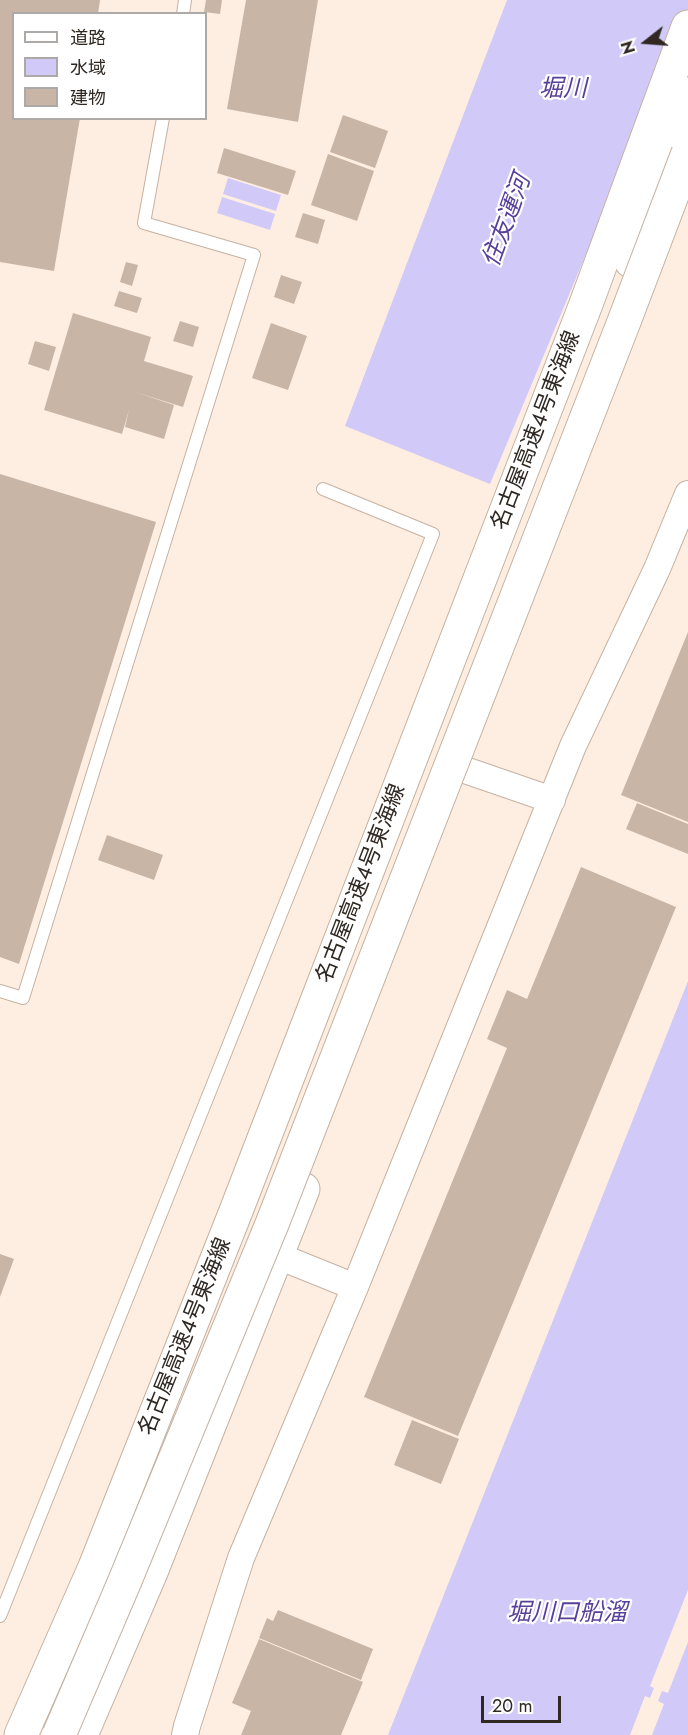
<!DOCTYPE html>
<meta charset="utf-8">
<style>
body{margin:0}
#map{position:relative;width:688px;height:1735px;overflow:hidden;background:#feeee1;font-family:Jost,"Noto Sans JP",sans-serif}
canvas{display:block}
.legend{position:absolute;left:12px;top:12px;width:195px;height:108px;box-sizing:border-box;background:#fff;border:2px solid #aca9a7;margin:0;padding:8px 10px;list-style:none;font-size:18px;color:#302923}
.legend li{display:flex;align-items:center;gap:12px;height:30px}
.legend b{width:30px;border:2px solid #aca9a7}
.north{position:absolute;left:616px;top:12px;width:60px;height:60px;-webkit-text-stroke:4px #fff;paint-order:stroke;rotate:253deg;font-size:16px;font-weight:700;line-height:24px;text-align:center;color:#302923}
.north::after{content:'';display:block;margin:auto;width:21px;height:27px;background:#302923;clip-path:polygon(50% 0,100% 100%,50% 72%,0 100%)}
.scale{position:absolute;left:481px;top:1696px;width:80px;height:27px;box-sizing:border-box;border:3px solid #302923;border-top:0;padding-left:8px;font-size:18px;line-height:21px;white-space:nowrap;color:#302923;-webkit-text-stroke:4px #fff;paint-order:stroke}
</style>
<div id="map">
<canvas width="688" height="1735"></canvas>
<ul class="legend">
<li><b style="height:8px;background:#fff"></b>道路</li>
<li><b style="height:16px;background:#d1caf9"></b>水域</li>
<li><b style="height:16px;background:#c8b5a5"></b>建物</li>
</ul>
<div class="north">N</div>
<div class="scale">20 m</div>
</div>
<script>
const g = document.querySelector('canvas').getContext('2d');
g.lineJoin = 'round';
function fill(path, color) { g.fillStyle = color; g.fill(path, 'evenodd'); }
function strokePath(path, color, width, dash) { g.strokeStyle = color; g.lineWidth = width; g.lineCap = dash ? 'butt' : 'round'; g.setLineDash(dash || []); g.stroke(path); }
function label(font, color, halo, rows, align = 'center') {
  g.font = font + ' Jost,"Noto Sans JP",sans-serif'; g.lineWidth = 4.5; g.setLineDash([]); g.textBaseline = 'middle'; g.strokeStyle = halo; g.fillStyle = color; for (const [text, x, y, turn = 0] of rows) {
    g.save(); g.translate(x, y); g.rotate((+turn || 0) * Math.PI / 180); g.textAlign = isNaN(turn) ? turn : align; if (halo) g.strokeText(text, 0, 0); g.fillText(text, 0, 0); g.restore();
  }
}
fill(new Path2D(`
 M507 0H688V10L490 484 345 426Z
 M228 178 281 195 276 211 223 194Z
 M222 197 275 214 270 230 217 213Z
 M688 981V1735H388Z`), '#d1caf9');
fill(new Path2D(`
 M688 1590V1642L668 1693 662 1691 658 1701 664 1704 652 1735H630L645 1696 650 1698 654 1688 650 1686Z`), '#feeee1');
fill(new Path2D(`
 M0 0H100L98 14H14V118H80L54 271 0 262Z
 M206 0H222L220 14 204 12Z
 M246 0H318L298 122 227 109Z
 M343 115 388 131 375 168 330 152Z
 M224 148 296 171 288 195 217 173Z
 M328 154 374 171 357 221 311 205Z
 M303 213 325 220 318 244 295 237Z
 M126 262 138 265 132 286 120 282Z
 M281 275 302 282 294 304 274 297Z
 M119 291 142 298 137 313 114 306Z
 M73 313 151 337 144 361 193 376 183 407 135 392 174 405 164 439 125 427 129 410 122 434 44 410Z
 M180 321 199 327 193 347 173 341Z
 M271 323 307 336 288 390 252 378Z
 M35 341 56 347 49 371 28 364Z
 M0 474 156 522 19 964 0 957Z
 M688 632V822L621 795Z
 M637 803 688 824V854L626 829Z
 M107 835 163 855 154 880 98 860Z
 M581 867 676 907 458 1436 364 1397 507 1048 487 1039 507 990 527 999Z
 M0 1254 14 1259 0 1297Z
 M412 1420 459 1439 441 1484 394 1465Z
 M278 1610 373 1649 361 1680 259 1638 267 1618 273 1621Z
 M259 1639 363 1682 341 1735H241L251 1711 232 1703Z`), '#c8b5a5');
const lane = new Path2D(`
 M183 14 185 0
 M0 991 23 998 254 255 144 223 163 118
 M0 1616 433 534 323 489`);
const street = new Path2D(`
 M462 769 552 800
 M278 1256 355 1287
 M185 1735 187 1726 241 1558 355 1287 573 746 657 569 688 494`);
const secondary = new Path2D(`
 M631 261 688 94
 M81 1735 151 1572 303 1189`);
const highway = new Path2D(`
 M21 1735 95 1567 236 1211 586 304 688 27`);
strokePath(lane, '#c5b2a2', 14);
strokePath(street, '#c5b2a2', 28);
strokePath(secondary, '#c5b2a2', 35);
strokePath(highway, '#c5b2a2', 35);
strokePath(lane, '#fff', 12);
strokePath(street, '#fff', 26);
strokePath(secondary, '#fff', 33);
strokePath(highway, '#fff', 33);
const highwayBridge = new Path2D(`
 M59 1735 124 1583 272 1224 625 319 688 153`);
strokePath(highwayBridge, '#c5b2a2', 35, []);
strokePath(highwayBridge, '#fff', 33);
label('22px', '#302923', '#fff', [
 ["名古屋高速4号東海線",537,431,-69],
 ["名古屋高速4号東海線",362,884,-69],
 ["名古屋高速4号東海線",186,1337,-68]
]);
label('italic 24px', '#58409a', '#fff', [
 ["堀川",563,90],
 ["住友運河",508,221,-70],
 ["堀川口船溜",567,1614]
]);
</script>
